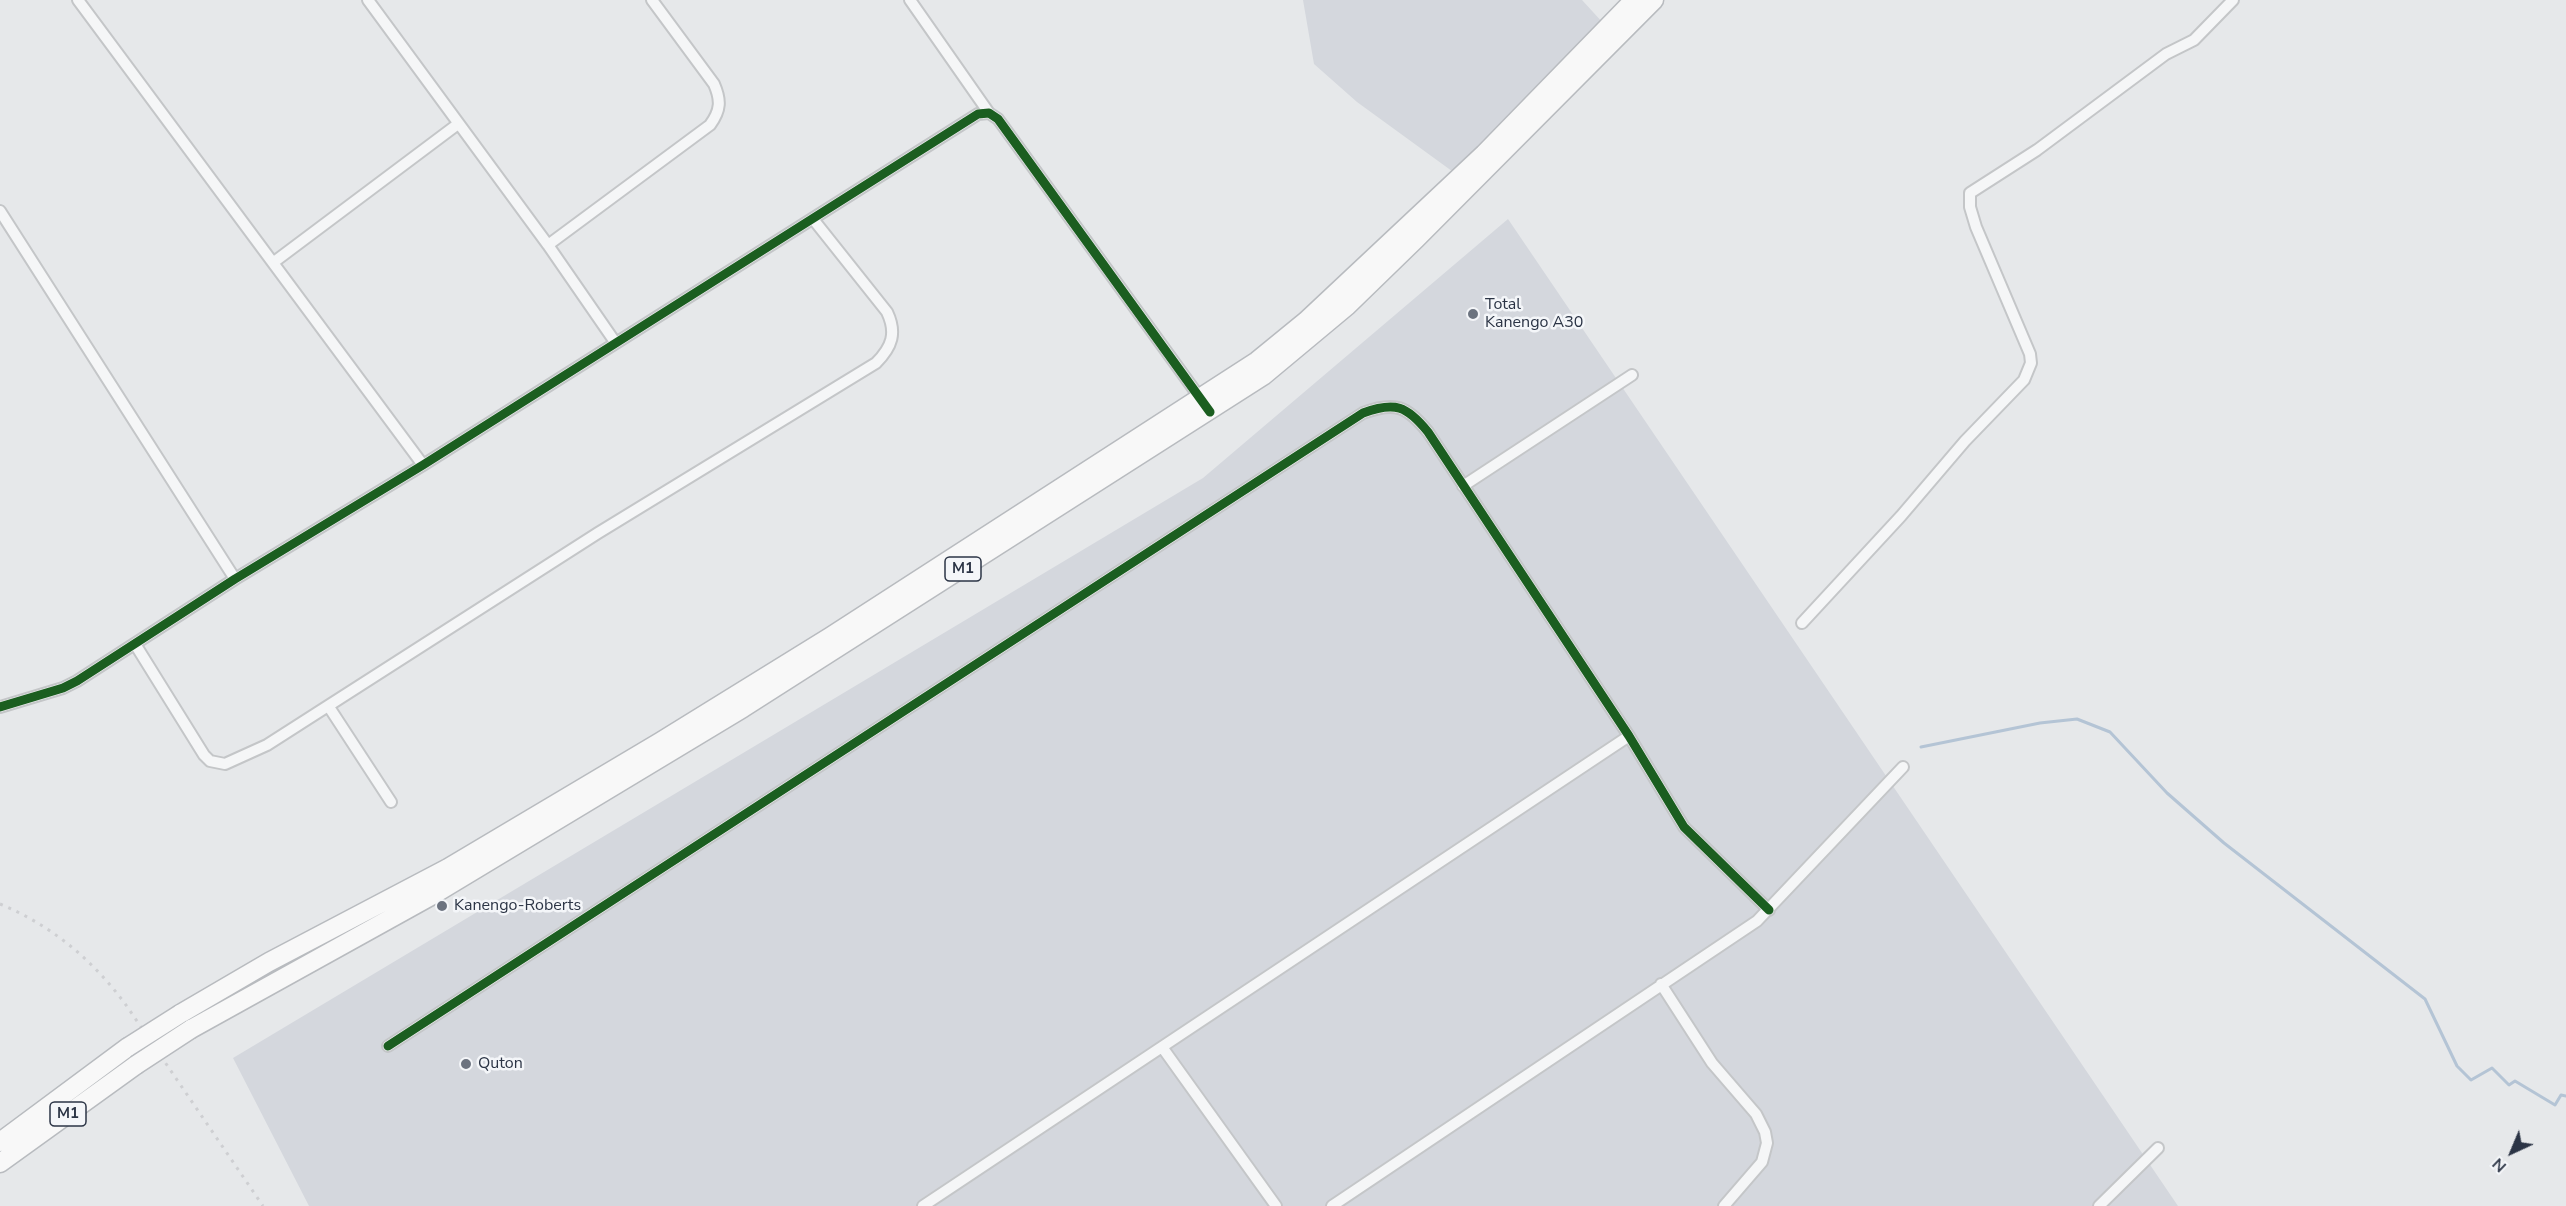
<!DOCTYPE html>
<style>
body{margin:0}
#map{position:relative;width:2566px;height:1206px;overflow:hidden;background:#e6e8ea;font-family:"Nunito Sans",sans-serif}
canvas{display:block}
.north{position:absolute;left:2482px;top:1122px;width:60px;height:60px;-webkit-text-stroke:4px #f4f6f9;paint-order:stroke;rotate:224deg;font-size:16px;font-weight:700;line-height:24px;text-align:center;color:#2b3445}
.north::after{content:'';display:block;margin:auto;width:21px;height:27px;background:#2b3445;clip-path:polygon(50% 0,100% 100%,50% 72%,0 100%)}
</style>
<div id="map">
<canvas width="2566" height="1206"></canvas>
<div class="north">N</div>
</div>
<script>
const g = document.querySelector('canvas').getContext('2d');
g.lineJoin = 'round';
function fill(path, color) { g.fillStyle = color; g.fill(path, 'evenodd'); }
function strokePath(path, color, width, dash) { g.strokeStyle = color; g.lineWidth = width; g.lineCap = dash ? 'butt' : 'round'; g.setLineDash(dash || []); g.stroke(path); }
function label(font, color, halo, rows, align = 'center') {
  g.font = font + ' "Nunito Sans",sans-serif'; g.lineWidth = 5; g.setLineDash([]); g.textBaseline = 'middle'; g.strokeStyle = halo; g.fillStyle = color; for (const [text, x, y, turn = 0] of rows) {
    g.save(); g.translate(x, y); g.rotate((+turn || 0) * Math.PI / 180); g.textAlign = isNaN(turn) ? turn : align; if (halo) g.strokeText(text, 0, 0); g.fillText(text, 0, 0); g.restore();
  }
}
fill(new Path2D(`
 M1303 0H1582L1604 24 1456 174 1357 102 1314 64Z
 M1508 219 2178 1206H309L233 1058 1203 478Z`), '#d4d7dd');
strokePath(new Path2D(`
 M1921 747 2040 723 2077 719 2110 732 2167 793 2224 843 2425 999 2457 1066 2471 1080 2492 1068 2509 1085 2515 1081 2555 1105 2561 1095 2566 1096`), '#b4c4d5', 3);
const minor = new Path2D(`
 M78 0 423 465
 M368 0 548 245 615 342
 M910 0 989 113
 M0 211 235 579
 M548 245 710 125C721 110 721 100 714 84L652 0
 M274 262 458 124
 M1463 486 1632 375
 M1802 623 1901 516 1965 441 2024 380 2031 363 2030 354 1976 227 1970 207V193L2037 150 2166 54 2194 40 2233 0
 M135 644 204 755 210 761 225 764 267 745 598 533 876 363C892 347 897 333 887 312L813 219
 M0 707 63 688 77 681 235 579 423 465 978 114 989 113 998 119 1203 402
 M329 707 391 802
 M1661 984 1712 1063 1756 1114 1765 1132 1767 1143 1762 1162 1724 1206
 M388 1046 1363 413C1395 401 1407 406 1428 432L1629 736 1684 827 1769 910
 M1162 1047 1276 1206
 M923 1206 1629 736
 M1332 1206 1757 921 1903 767
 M2099 1206 2158 1148`);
const trunk = new Path2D(`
 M180 1014 269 962 448 868 660 742 830 637 1257 361 1306 321 1484 154 1634 0
 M191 1029 431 896 743 708 1263 376 1347 306 1416 239 1654 0
 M0 1142 128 1047
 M0 1163 136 1065`);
strokePath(minor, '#c4c6c8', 14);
strokePath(trunk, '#b8bbbf', 21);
strokePath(minor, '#f5f6f7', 10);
strokePath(trunk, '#f8f8f8', 18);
strokePath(new Path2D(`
 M0 904C51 925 93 960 126 1005L263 1206`), '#cecfd2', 3, [3, 6]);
const trunkBridge = new Path2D(`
 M128 1047 180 1014
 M136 1065 191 1029`);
strokePath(trunkBridge, '#b8bbbf', 21, []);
strokePath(trunkBridge, '#f8f8f8', 18);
strokePath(new Path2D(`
 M0 707 63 688 77 681 235 579 423 465 978 114 989 113 998 119 1210 412
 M388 1046 1363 413C1395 401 1407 406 1428 432L1629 736 1684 827 1769 910`), '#1b5e20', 9);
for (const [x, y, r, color] of [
 [1473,314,6,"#6c737f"],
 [442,906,6,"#6c737f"],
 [466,1064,6,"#6c737f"]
]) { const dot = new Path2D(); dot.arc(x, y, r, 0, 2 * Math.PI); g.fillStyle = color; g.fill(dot); strokePath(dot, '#f4f6f9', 2); }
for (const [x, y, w] of [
 [963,569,36],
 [68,1114,36]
]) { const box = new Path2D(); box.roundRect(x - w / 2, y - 12, w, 24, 4.5); g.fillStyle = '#f4f6f9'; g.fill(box); strokePath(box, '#2b3445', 1.5); }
label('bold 15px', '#2b3445', null, [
 ["M1",963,569],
 ["M1",68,1114]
]);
label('16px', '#2b3445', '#f4f6f9', [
 ["Total",1485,305],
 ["Kanengo A30",1485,323],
 ["Kanengo-Roberts",454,906],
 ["Quton",478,1064]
], 'left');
</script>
